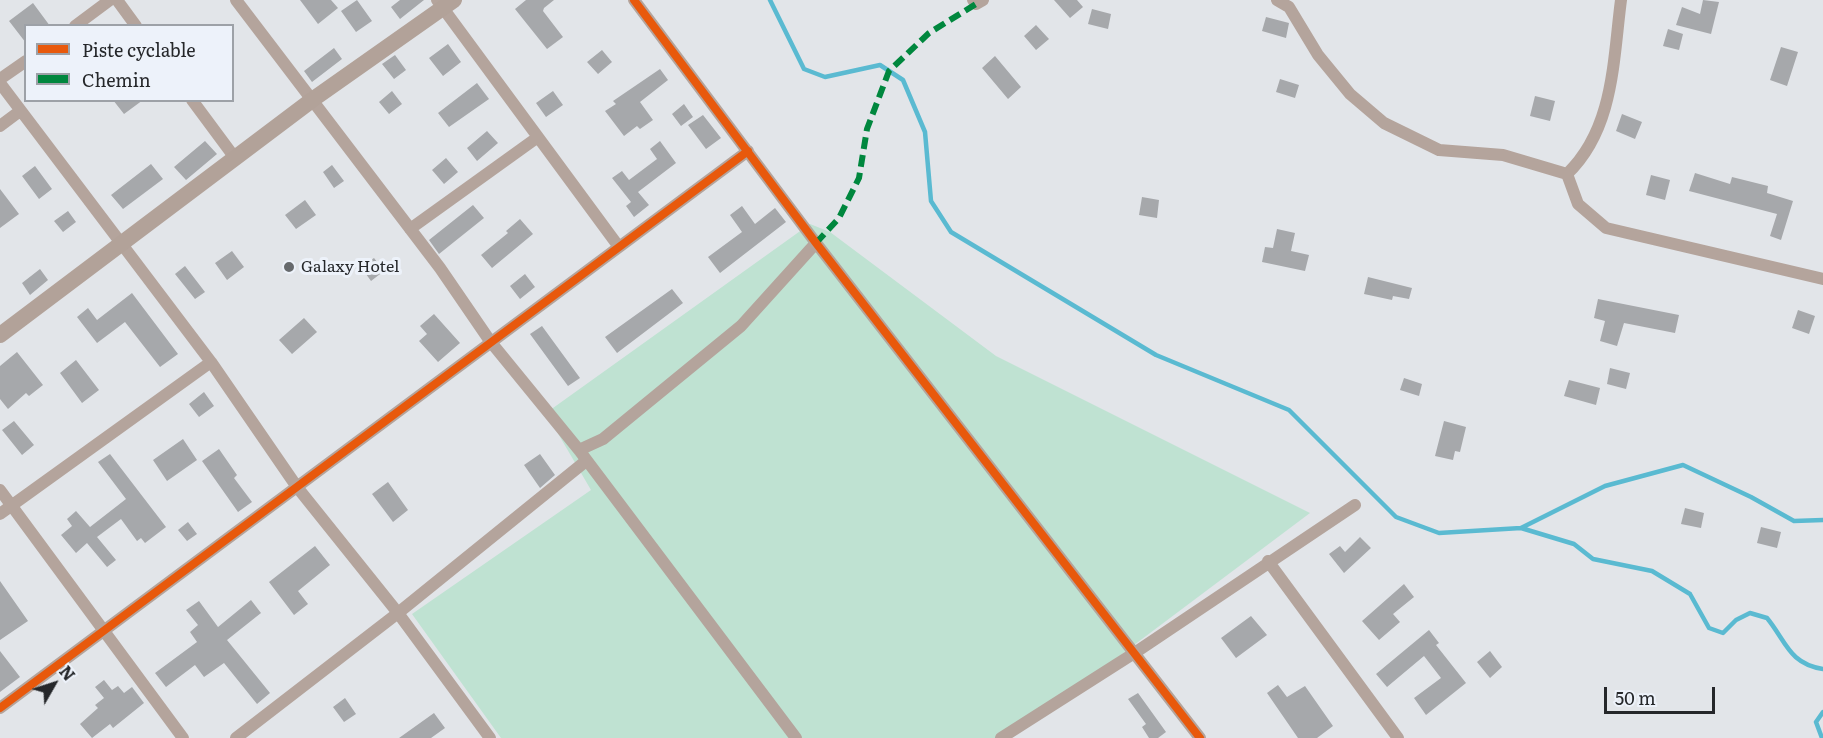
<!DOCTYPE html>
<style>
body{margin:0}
#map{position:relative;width:1823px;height:738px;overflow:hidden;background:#e2e5e9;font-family:Literata,serif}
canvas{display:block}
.legend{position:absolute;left:24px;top:24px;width:210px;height:78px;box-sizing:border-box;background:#edf2fa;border:2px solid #9da1a7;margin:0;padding:8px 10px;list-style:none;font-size:18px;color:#25272a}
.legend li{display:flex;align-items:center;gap:12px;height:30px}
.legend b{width:30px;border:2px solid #9da1a7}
.north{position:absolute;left:24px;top:654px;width:60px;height:60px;-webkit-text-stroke:4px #edf2fa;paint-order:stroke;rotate:51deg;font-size:16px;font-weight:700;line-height:24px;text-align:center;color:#25272a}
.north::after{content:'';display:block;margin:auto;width:21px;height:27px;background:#25272a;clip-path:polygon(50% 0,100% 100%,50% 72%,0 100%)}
.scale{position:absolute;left:1604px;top:687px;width:111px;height:27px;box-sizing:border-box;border:3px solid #25272a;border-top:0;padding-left:8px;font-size:18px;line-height:21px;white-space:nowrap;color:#25272a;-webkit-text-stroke:4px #edf2fa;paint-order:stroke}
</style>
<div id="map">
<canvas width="1823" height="738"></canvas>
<ul class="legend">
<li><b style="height:8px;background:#e8590c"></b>Piste cyclable</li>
<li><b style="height:8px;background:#00873e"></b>Chemin</li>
</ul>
<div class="north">N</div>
<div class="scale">50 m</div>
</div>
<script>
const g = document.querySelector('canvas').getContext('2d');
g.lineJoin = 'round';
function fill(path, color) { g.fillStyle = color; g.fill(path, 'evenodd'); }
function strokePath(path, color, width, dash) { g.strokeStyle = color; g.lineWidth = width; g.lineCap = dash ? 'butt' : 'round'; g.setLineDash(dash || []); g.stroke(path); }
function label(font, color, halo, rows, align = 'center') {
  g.font = font + ' Literata,serif'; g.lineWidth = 6; g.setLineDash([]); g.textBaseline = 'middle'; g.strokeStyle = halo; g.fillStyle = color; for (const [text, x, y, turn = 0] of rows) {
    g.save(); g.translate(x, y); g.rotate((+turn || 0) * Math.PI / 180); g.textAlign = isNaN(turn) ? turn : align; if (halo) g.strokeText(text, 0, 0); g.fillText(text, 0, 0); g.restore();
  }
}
fill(new Path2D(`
 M810 224 830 232 996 356 1310 513 1010 738H501L412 614 591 490 546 413Z`), '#bfe2d2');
strokePath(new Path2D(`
 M770 0 804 69 825 77 880 65 903 80 925 132 931 201 951 232 1156 355 1289 410 1396 517 1439 533 1521 528 1605 486 1683 465 1751 497 1794 521 1823 520
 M1521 528 1574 544 1593 559 1652 571 1690 594 1709 628 1723 633 1736 620 1750 613 1767 618C1786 641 1789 664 1823 669
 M1822 738 1816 722 1823 712`), '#5abad1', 4.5);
fill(new Path2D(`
 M300 0H331L338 8 318 24Z
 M357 0 372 21 356 32 341 11Z
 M400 0H424L400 19 391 7Z
 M526 0H554L544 8 543 11 563 37 547 49 515 9Z
 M1054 0H1077L1083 7 1070 18Z
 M1703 0 1719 2 1711 34 1676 25 1682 7 1700 14Z
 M33 3 50 26H26V43L9 21Z
 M1092 9 1111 14 1108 29 1088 24Z
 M1266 17 1289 23 1286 38 1262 31Z
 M1036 25 1049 39 1036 50 1024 36Z
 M1668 29 1683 34 1679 50 1663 46Z
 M448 44 461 62 443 76 429 58Z
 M1781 47 1798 52 1787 86 1770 80Z
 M334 48 342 59 312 82 304 71Z
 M602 50 612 62 598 74 587 62Z
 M395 55 406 70 394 79 382 64Z
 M995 56 1021 87 1008 99 982 68Z
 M660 69 668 80 640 102 653 120 640 129 637 126 624 136 605 111 616 104 613 101Z
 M1280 79 1299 85 1295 98 1276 92Z
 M477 83 489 99 449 127 438 113Z
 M392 91 402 104 389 114 379 102Z
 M553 91 563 105 546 117 536 103Z
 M1535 96 1555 101 1550 121 1530 116Z
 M113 100H143L124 114Z
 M684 104 693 117 681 126 672 114Z
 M1622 114 1642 122 1635 139 1616 131Z
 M703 115 721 138 706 149 688 125Z
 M487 131 498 143 477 161 467 148Z
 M205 141 217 154 186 180 174 167Z
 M660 141 676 163 638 192 649 205 634 217 626 206 631 202 612 178 622 171 629 180 657 159 650 149Z
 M446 158 458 172 444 184 432 170Z
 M151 164 163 179 123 209 111 195Z
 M332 165 344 181 334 188 323 172Z
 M35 166 52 189 39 199 22 176Z
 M1695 173 1730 184 1732 177 1768 186 1767 193 1793 201 1781 240 1770 236 1777 214 1689 191Z
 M1651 175 1670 180 1665 200 1646 195Z
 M0 189 19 214 0 228Z
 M1142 197 1159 200 1157 218 1139 215Z
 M305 200 316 215 296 229 285 215Z
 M473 205 484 218 439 254 429 240Z
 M742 206 755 224 775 208 786 222 720 273 708 257 742 232 730 215Z
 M68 211 76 222 63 232 54 221Z
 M520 219 533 234 492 268 481 255 508 233 506 231Z
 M1277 229 1295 233 1291 251 1309 255 1305 271 1262 262 1265 247 1273 248Z
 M232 251 244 267 227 280 215 263Z
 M374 258 384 271 371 281 361 267Z
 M185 266 205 292 195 299 175 274Z
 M40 269 48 280 30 295 22 283Z
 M525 274 535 287 520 299 510 286Z
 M1368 277 1412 288 1409 299 1393 296 1392 300 1364 294Z
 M672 289 683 303 617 353 605 337Z
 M132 293 178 354 160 367 125 322 97 343 77 317 88 308 97 320Z
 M1598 299 1679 315 1675 333 1624 323 1617 346 1600 341 1605 321 1594 318Z
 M1798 310 1815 316 1809 334 1792 328Z
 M434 314 460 343 438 362 419 341 427 334 420 326Z
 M304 318 317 332 292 354 279 340Z
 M542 326 580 378 568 386 530 334Z
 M17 352 43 385 29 396 26 393 8 409 0 399V366Z
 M76 360 99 390 82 403 60 373Z
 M1610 368 1630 373 1626 389 1607 384Z
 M1404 378 1422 384 1419 396 1400 390Z
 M1569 380 1600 388 1596 405 1564 396Z
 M204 392 214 406 199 417 189 404Z
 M14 421 34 445 22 455 2 430Z
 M1444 421 1466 427 1460 452 1455 451 1453 460 1435 456Z
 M183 439 197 460 167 481 153 460Z
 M219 449 237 475 234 478 252 502 238 512 202 461Z
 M110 454 166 527 145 543 141 538 137 541 121 519 97 537 116 560 107 567 87 543 76 553 61 535 72 526 67 519 76 511 90 527 126 499 98 462Z
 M540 454 555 475 540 488 524 465Z
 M388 482 408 510 393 522 372 494Z
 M1685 508 1704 513 1701 528 1681 524Z
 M188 522 197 534 187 541 178 530Z
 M1761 527 1781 532 1777 548 1757 543Z
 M1360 537 1371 548 1344 573 1329 554 1340 546 1345 552Z
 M315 546 330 565 298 591 308 604 294 615 269 582Z
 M0 581 28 621 0 640Z
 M1404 584 1414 597 1393 614 1400 622 1379 640 1362 621Z
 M251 600 261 613 227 640 270 693 257 704 224 663 204 677 195 665 166 687 155 673 197 642 190 632 198 625 186 610 199 601 218 627Z
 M1251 616 1267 635 1236 658 1221 638Z
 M1429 630 1439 643 1436 645 1466 683 1426 715 1414 698 1441 678 1424 656 1387 687 1376 674Z
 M0 651 20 677 0 692Z
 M1490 651 1502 667 1490 678 1477 662Z
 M104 680 112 690 118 686 124 693 132 687 144 703 113 728 110 724 92 738 80 724 98 708 95 705 104 698 95 687Z
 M1278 685 1287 697 1305 686 1333 726 1317 738H1298L1267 693Z
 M1138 693 1166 732 1158 738H1149L1142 727 1146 724 1128 699Z
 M345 698 356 714 344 722 333 707Z
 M434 713 445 728 431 738H399Z`), '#a6a8ab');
strokePath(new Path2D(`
 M117 0 136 26
 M236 0 440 268 490 341 579 450 796 738
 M437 0 619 247
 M634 0 816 243 1200 738
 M973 0 976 4 983 0
 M1277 0 1289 7 1318 55 1350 94 1384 123 1439 150 1503 155 1567 174 1578 204 1606 228 1823 279
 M75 26 110 0
 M0 79 26 61
 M0 83 211 362 297 487 398 613 490 738
 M192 100 235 158
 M0 126 20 111
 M1567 174C1614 129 1613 61 1621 0
 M410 229 538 137
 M579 450 603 439 741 326 816 243
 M0 490 183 738
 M0 514 211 362
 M1268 561 1398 738
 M0 708 748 151
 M236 738 398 613 586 461
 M1001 738 1136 652 1355 505`), '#b4a49c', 12);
strokePath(new Path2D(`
 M0 335 312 100 454 0`), '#b2a299', 16);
strokePath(new Path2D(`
 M816 243 839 218 859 178 867 129 889 71 929 33 976 4`), '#00873e', 6, [12, 6]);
strokePath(new Path2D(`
 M634 0 816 243 1200 738
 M0 708 748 151`), '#e8590c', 8);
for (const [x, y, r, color] of [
 [289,267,6,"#676a6d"]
]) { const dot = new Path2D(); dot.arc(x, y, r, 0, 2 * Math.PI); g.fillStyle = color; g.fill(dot); strokePath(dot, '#edf2fa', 2); }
label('16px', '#25272a', '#edf2fa', [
 ["Galaxy Hotel",301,267]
], 'left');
</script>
